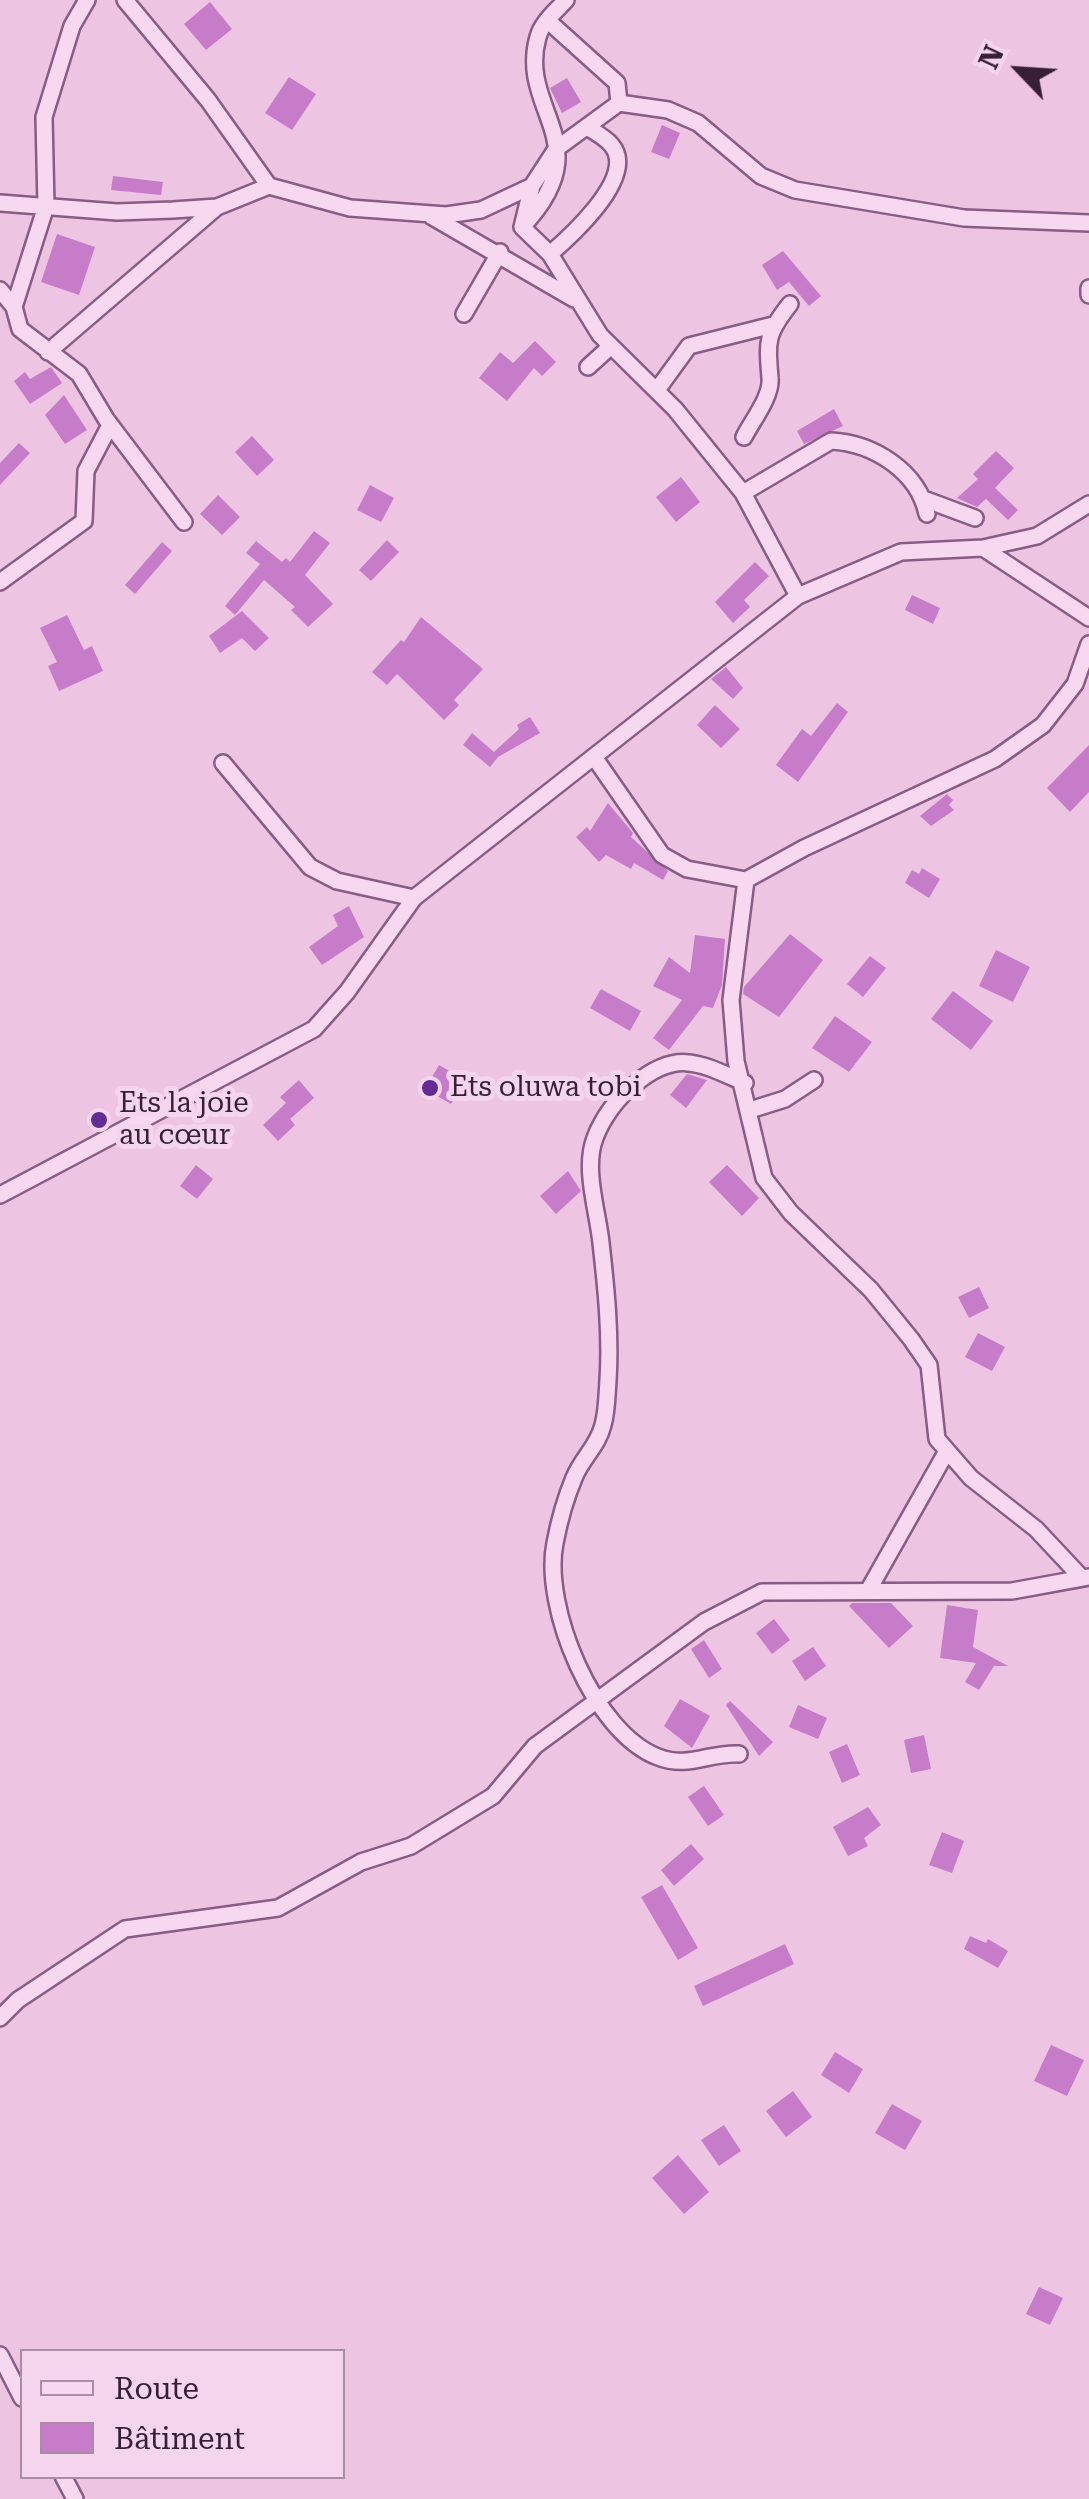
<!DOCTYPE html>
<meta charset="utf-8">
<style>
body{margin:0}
#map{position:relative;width:1089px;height:2499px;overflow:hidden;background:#edc5e3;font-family:"Roboto Serif",serif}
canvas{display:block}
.legend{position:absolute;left:20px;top:2349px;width:325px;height:130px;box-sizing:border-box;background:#f5d5ed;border:2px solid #a98ca5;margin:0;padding:12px 18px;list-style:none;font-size:30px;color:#381f38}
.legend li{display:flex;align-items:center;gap:20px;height:50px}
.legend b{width:50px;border:2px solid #a98ca5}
.north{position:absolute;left:969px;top:20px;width:100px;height:100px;-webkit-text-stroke:8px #f5d5ed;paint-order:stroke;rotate:295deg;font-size:28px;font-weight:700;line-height:40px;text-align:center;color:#381f38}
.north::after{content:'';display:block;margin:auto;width:35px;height:45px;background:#381f38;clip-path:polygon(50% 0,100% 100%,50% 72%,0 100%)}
</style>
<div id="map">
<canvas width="1089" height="2499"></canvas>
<ul class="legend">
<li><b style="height:12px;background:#f8d8f0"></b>Route</li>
<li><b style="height:28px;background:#c77cca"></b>Bâtiment</li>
</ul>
<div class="north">N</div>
</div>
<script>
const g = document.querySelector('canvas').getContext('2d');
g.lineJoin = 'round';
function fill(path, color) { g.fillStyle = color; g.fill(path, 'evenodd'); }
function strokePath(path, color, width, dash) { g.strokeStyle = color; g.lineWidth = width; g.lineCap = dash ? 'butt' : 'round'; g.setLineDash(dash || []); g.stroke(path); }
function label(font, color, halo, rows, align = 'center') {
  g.font = font + ' "Roboto Serif",serif'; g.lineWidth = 10; g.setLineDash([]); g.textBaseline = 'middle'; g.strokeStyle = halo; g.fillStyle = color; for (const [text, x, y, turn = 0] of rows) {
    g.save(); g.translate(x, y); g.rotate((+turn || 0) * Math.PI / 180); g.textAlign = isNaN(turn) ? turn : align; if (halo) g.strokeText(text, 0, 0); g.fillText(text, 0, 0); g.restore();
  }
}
fill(new Path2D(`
 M210 2 232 29 206 50 184 24Z
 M289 77 316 94 292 130 265 113Z
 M567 78 581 102 562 113 550 88Z
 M662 125 680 133 669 159 651 152Z
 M113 176 163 182 161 195 111 190Z
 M57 234 95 247 79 295 41 282Z
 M783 251 821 296 809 306 789 282 777 290 762 265Z
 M535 341 556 362 542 376 534 368 507 401 479 378 500 352 513 363Z
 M51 367 62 383 30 404 14 381 25 372 30 379Z
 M64 395 87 430 65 444 45 415Z
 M834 409 843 426 804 444 797 431Z
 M252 436 274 460 257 476 235 452Z
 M19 443 30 453 0 485V463Z
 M996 451 1014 468 995 488 1018 510 1008 520 986 499 977 507 957 498 978 479 973 474Z
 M681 477 700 502 676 522 656 497Z
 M370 485 394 498 381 522 357 510Z
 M218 495 240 517 222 535 200 514Z
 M314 531 330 543 305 575 333 604 308 627 291 610 295 607 264 580 235 615 225 606 260 564 246 553 256 541 282 562 286 558 290 562Z
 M387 540 399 552 371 581 359 570Z
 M162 542 172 551 135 594 125 585Z
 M755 562 769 576 744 600 750 607 733 623 715 602Z
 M912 595 940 608 933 624 905 610Z
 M242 611 269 638 255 651 242 638 220 653 209 636Z
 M67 615 84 650 92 646 103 671 59 691 48 666 57 662 40 628Z
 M421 617 483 669 454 700 459 705 444 720 397 674 387 685 372 672 401 640 404 642Z
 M726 667 743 688 733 699 711 679Z
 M837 703 848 712 798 782 776 765 802 729 811 736Z
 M715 705 740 729 721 748 697 725Z
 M530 717 540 733 498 757 490 767 463 745 472 733 494 752 519 729 517 725Z
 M1089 745V792L1070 812 1047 788Z
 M947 794 953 800 949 805 954 810 931 826 920 816Z
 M608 803 633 833 631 837 668 871 663 880 634 863 631 869 606 855 599 862 576 837 587 827 590 831Z
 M922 868 940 879 929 898 905 883 912 870 919 874Z
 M349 906 364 937 322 965 309 947 338 926 333 915Z
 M790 934 823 960 779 1017 743 994 744 987Z
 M695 935 725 939 722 985 713 1008 703 1006 669 1050 653 1038 682 1000 653 986 669 957 690 973Z
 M996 950 1030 967 1013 1002 979 986Z
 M870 956 886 968 863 997 847 984Z
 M601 989 641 1011 630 1031 590 1008Z
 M953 991 993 1021 971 1050 931 1019Z
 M835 1016 872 1042 849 1072 812 1048Z
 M439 1065 465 1080 451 1104 425 1089Z
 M687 1074 707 1080 686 1108 670 1095Z
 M299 1080 314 1098 290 1119 295 1125 278 1141 263 1125 286 1103 280 1097Z
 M196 1165 213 1179 197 1199 180 1186Z
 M727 1165 759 1198 742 1216 709 1182Z
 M568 1171 581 1191 556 1214 540 1196Z
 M979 1287 989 1308 969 1318 958 1297Z
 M978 1333 1005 1347 992 1371 965 1357Z
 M852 1603H891L913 1626 889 1648 849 1606Z
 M947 1605 978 1610 973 1647 1008 1666H994L979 1690 965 1682 976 1663 940 1658Z
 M774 1619 790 1640 772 1654 756 1633Z
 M704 1640 722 1669 709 1678 691 1649Z
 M813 1647 826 1666 805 1681 792 1661Z
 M680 1699 710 1716 692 1748 664 1726Z
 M730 1701 773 1742 759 1756 726 1705Z
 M798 1705 827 1718 818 1739 789 1727Z
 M924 1735 931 1769 911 1773 904 1740Z
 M847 1744 860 1775 842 1783 829 1752Z
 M704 1786 724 1815 708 1826 688 1797Z
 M868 1807 881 1825 864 1838 868 1846 848 1856 833 1827Z
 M942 1832 964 1841 952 1873 929 1865Z
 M691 1844 704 1859 674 1886 661 1870Z
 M662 1885 698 1948 678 1960 641 1897Z
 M970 1936 986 1943 988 1939 1008 1951 998 1968 964 1949Z
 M785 1944 794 1964 703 2006 694 1986Z
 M1051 2045 1084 2060 1067 2096 1034 2081Z
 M835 2052 863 2069 849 2093 821 2075Z
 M793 2091 812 2117 786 2137 766 2111Z
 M892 2104 922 2121 905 2150 875 2133Z
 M724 2125 741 2151 719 2166 701 2140Z
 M678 2155 709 2192 684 2214 652 2178Z
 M1039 2287 1063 2298 1050 2325 1026 2314Z`), '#c77cca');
const street = new Path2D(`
 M125 0 208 100 269 186
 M547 20 617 83 619 103
 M0 203 117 212 173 210 217 207 269 186 350 208 446 215 481 210 532 186
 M431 216 574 299
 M522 227C602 143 517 111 538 37 542 22 556 11 566 0
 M550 254C572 235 624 187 617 156 614 142 599 135 589 128
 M1089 288V295
 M0 290 14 307 20 329 79 374 106 419 184 522
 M14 307 46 206 44 117 72 26 87 0
 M464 314 500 252
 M48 352 217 207
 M588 367 610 347
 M657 390 689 346 773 325
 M744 437C752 421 772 396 770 378 767 341 766 334 790 304
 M743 493 831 441C873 443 918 471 927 514
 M924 499 975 518
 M983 548 1089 618
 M0 582 84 521 86 471 110 425
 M798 596 743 493 675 409 600 335 550 254 522 227 532 186 556 149 619 103 668 110 698 123 761 176 795 190 964 218 1089 223
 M594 757 662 855 687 869 746 880 804 848 995 759 1043 725 1075 684 1089 644
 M223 763 310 867 337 881 414 898
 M746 880 731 1000 736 1061 764 1178 791 1213 871 1290 911 1339 929 1365 937 1439 971 1478 1036 1529 1081 1577
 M750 1110 785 1099 814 1080
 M0 1195 314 1029 347 992 414 898 798 596 901 552 983 548 1037 536 1089 504
 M868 1591 947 1451
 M739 1754C710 1752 688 1769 658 1757 594 1733 542 1607 555 1543 559 1522 566 1497 574 1478 582 1458 598 1446 603 1425 607 1411 607 1394 608 1380 611 1335 606 1287 601 1243 598 1212 583 1169 595 1138 602 1119 618 1096 635 1084 677 1049 700 1063 745 1083
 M0 2018 18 2000 125 1929 278 1908 361 1862 411 1846 493 1796 535 1746 704 1622 762 1592 1012 1591 1089 1577
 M0 2355 22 2398
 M63 2476 75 2499`);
strokePath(street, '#885c84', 20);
strokePath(street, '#f8d8f0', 15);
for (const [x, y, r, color] of [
 [430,1088,10,"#642d95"],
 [99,1120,10,"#642d95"]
]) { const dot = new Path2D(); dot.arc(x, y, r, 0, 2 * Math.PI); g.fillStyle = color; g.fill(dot); strokePath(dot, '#f5d5ed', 4); }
label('28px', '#381f38', '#f5d5ed', [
 ["Ets oluwa tobi",450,1088],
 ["Ets la joie",119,1104],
 ["au cœur",119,1136]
], 'left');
</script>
